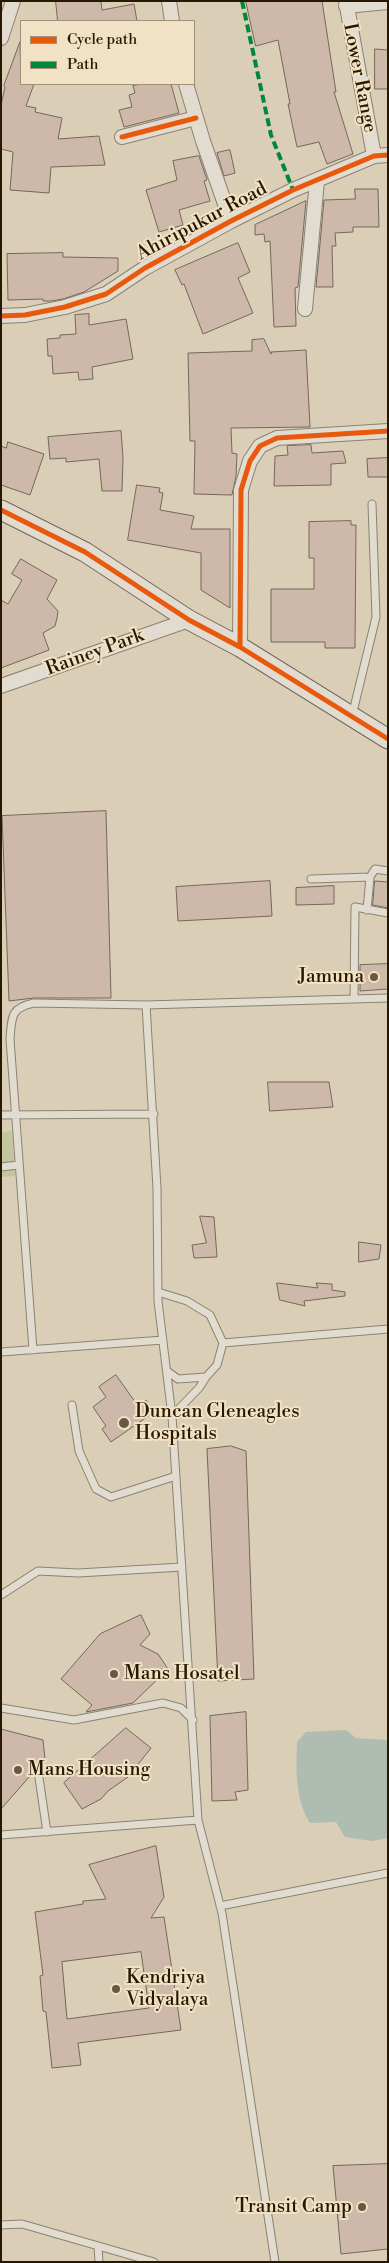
<!DOCTYPE html>
<style>
body{margin:0}
#map{position:relative;width:389px;height:2263px;overflow:hidden;background:#dbceb6;font-family:"Libre Bodoni",serif}
canvas{display:block}
.frame{position:absolute;inset:0;border:2px solid #271802;pointer-events:none}
.legend{position:absolute;left:20px;top:20px;width:175px;height:65px;box-sizing:border-box;background:#f1e2c6;border:1px solid #a09178;margin:0;padding:6px 9px;list-style:none;font-size:15px;color:#271802}
.legend li{display:flex;align-items:center;gap:10px;height:25px}
.legend b{width:25px;border:1px solid #a09178}
</style>
<div id="map">
<canvas width="389" height="2263"></canvas>
<div class="frame"></div>
<ul class="legend">
<li><b style="height:6px;background:#e8590c"></b>Cycle path</li>
<li><b style="height:6px;background:#00873e"></b>Path</li>
</ul>
</div>
<script>
const g = document.querySelector('canvas').getContext('2d');
g.lineJoin = 'round';
function fill(path, color) { g.fillStyle = color; g.fill(path, 'evenodd'); }
function strokePath(path, color, width, dash) { g.strokeStyle = color; g.lineWidth = width; g.lineCap = dash ? 'butt' : 'round'; g.setLineDash(dash || []); g.stroke(path); }
function label(font, color, halo, rows, align = 'center') {
  g.font = font + ' "Libre Bodoni",serif'; g.lineWidth = 4; g.setLineDash([]); g.textBaseline = 'middle'; g.strokeStyle = halo; g.fillStyle = color; for (const [text, x, y, turn = 0] of rows) {
    g.save(); g.translate(x, y); g.rotate((+turn || 0) * Math.PI / 180); g.textAlign = isNaN(turn) ? turn : align; if (halo) g.strokeText(text, 0, 0); g.fillText(text, 0, 0); g.restore();
  }
}
fill(new Path2D(`
 M12 1131 15 1176 1 1177V1132Z`), '#c3c59f');
fill(new Path2D(`
 M346 1730 356 1738 388 1740V1838L372 1841 345 1837 336 1822 310 1823C295 1799 296 1770 297 1742L306 1732Z`), '#aebcb2');
const building = new Path2D(`
 M56 1H101L102 10 134 4 137 21H58Z
 M246 1H322L336 92H334L353 154 327 164 319 142 297 147 288 104H290L278 40 256 46Z
 M20 42 21 84H34L26 106 36 108 35 112 62 118 58 139 99 136 105 165 51 167 49 193 10 190 13 152 1 149V105L5 87 4 86Z
 M375 49 388 50V89H375Z
 M141 84H171L179 113 124 127 119 110 132 107 129 95 135 93 133 86Z
 M230 150 235 173 224 176 217 153Z
 M199 156 207 180 204 181 210 201 179 210 183 225 159 232 146 190 177 180 173 161Z
 M355 189H378L379 227H353V232L335 233 336 246H332L333 287H316L324 200 355 199Z
 M306 201 298 287 295 288 296 326 274 327 270 241 265 242 264 234 255 235V225Z
 M238 243 250 272 238 278 253 313 203 334 184 284 182 285 175 270Z
 M63 253V257L118 258V271L84 292 63 299 51 301H43V299L8 300 7 254Z
 M89 314V325L126 319 133 359 92 367 93 379 79 380 78 372 53 374 52 356H48L47 339 60 338V335L76 334 75 315Z
 M264 339 271 354V352L306 350 310 427 231 428 232 453 237 454 236 476 232 495 194 494 195 441H190L188 353 252 351V340Z
 M121 431 123 457 122 491H102L99 459 66 462V458L50 459 48 437Z
 M8 442 44 454 30 495 1 485V446L6 448Z
 M311 445 312 453 343 451 346 463 331 464V485L274 486 275 456 288 455 287 446Z
 M388 458V477H368L367 459Z
 M137 485 160 488 159 492 163 493 160 510 194 516 191 529H230V608L201 590V553L128 540Z
 M351 521V525H356L355 648H325V642H271V589H314V558H309V522Z
 M21 559 57 580 47 599 58 611 57 618 55 626 43 633 49 650 1 668V600L8 604 22 580 12 574Z
 M106 811 111 998H34L9 1001 2 816Z
 M270 881 272 916 178 921 176 887Z
 M375 881 388 882V908L373 905Z
 M334 886V904L296 905V888Z
 M388 964V989L360 991V965Z
 M268 1082H329L333 1107 270 1111Z
 M200 1216 214 1217 217 1257 194 1258 192 1245 206 1243Z
 M359 1242 381 1245 379 1259 359 1262Z
 M277 1283 318 1288 316 1283 332 1284V1290L345 1292V1296L304 1301 305 1306 280 1300Z
 M116 1375 138 1406 146 1400 154 1412 111 1442 102 1429 106 1426 93 1407 106 1397 99 1387Z
 M231 1446 246 1451 254 1679 218 1681 207 1449Z
 M141 1615 150 1634 140 1645 158 1654 168 1669 133 1703 86 1712 92 1705 61 1679 100 1634Z
 M246 1712 248 1790 235 1792 237 1800 212 1801 210 1716Z
 M126 1728 151 1748 128 1777 108 1791 101 1799 82 1809 64 1783Z
 M1 1729 43 1740 45 1759 1 1809Z
 M156 1846 164 1897 151 1918 164 1917 181 2030 78 2043 81 2065 52 2068 46 2012 43 2011 40 1976 43 1975 35 1912 83 1904V1901L106 1899 89 1865ZM141 1952 149 2008 67 2019 62 1962Z
 M388 2164V2249L341 2254 333 2166Z`);
fill(building, '#cdb8a9');
strokePath(building, '#71695a', 1);
const lane = new Path2D(`
 M352 716 376 617 372 504
 M370 877 375 869 388 871
 M311 879 370 877 367 910
 M354 999 355 907 388 913
 M146 1005 157 1188 158 1301 172 1416 198 1820 222 1913 275 2262
 M1 1115 154 1114
 M1 1167 18 1165
 M158 1292 187 1301 210 1315 223 1343 388 1329
 M33 1350 10 1039C12 1017 10 1008 34 1003L146 1005 388 998
 M1 1352 163 1340
 M167 1371 178 1379 206 1377 217 1365 223 1343
 M72 1405 79 1451 96 1489 111 1497 176 1476
 M172 1416 199 1388 206 1377
 M1 1595 38 1571 78 1573 182 1567
 M1 1708 74 1720 163 1703 181 1708 193 1720
 M39 1778 47 1832
 M1 1835 198 1820
 M220 1906 388 1873
 M1 2225 22 2224 154 2262
 M98 2246 99 2262`);
const street = new Path2D(`
 M169 1 172 21
 M346 1 374 156
 M346 6 388 2
 M1 38 13 1
 M186 84 203 141 231 221
 M122 137 196 118
 M305 309 317 181
 M1 316 25 315 65 307 106 294 145 268 231 221 293 190 374 156 388 155
 M240 647 241 490 250 461 260 446 277 438 388 431
 M1 686 189 620`);
const secondary = new Path2D(`
 M1 510 85 552 189 620 240 647 388 739`);
strokePath(lane, '#8b8272', 9);
strokePath(street, '#8b8272', 16);
strokePath(secondary, '#71695a', 21);
strokePath(lane, '#e2dcd0', 7);
strokePath(street, '#e2dcd0', 14);
strokePath(secondary, '#e2dcd0', 19);
strokePath(new Path2D(`
 M242 1 271 135 293 190`), '#00873e', 4, [8, 4]);
strokePath(new Path2D(`
 M122 137 196 118
 M1 316 25 315 65 307 106 294 145 268 231 221 293 190 374 156 388 155
 M1 510 85 552 189 620 240 647 388 739
 M240 647 241 490 250 461 260 446 277 438 388 431`), '#e8590c', 5);
for (const [x, y, r, color] of [
 [374,977,5,"#665841"],
 [124,1423,6,"#665841"],
 [114,1674,5,"#665841"],
 [18,1770,5,"#665841"],
 [116,1989,5,"#665841"],
 [362,2207,5,"#665841"]
]) { const dot = new Path2D(); dot.arc(x, y, r, 0, 2 * Math.PI); g.fillStyle = color; g.fill(dot); strokePath(dot, '#f1e2c6', 2); }
label('19px', '#271802', '#f1e2c6', [
 ["Lower Range",359,78,79],
 ["Ahiripukur Road",202,222,-28],
 ["Rainey Park",95,653,-20]
]);
label('19px', '#271802', '#f1e2c6', [
 ["Jamuna",364,977,"right"],
 ["Duncan Gleneagles",135,1412],
 ["Hospitals",135,1434],
 ["Mans Hosatel",124,1674],
 ["Mans Housing",28,1770],
 ["Kendriya",126,1978],
 ["Vidyalaya",126,2000],
 ["Transit Camp",352,2207,"right"]
], 'left');
</script>
